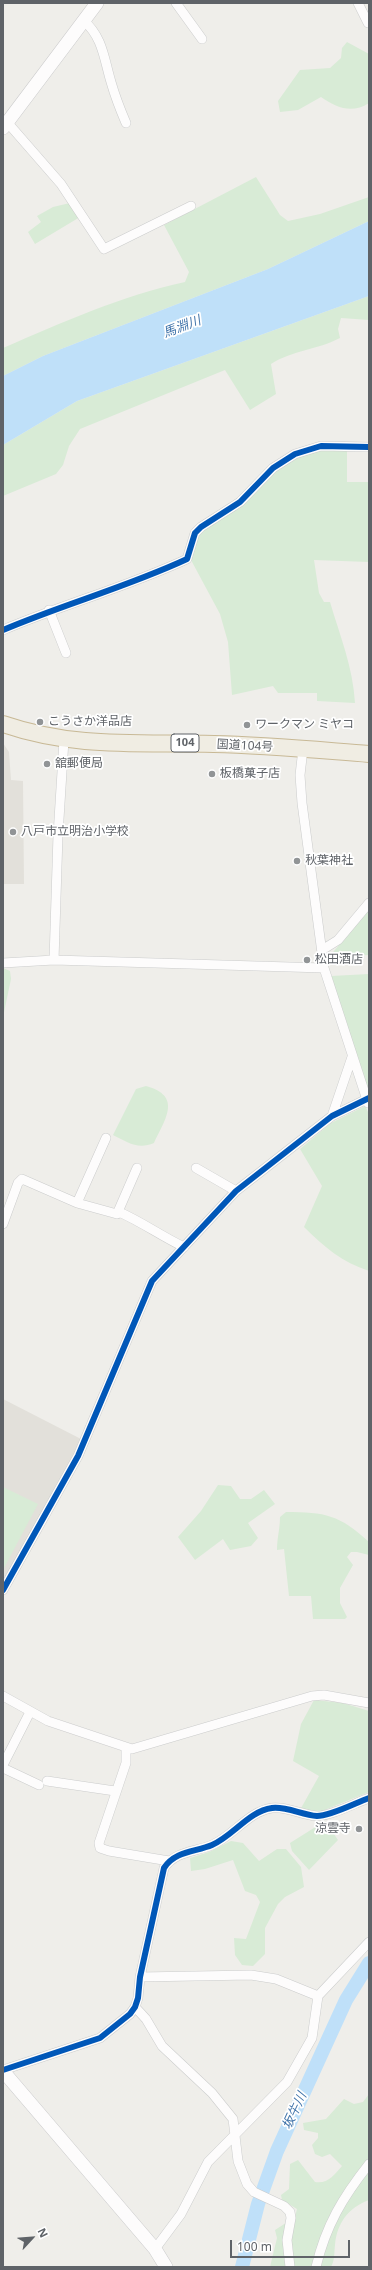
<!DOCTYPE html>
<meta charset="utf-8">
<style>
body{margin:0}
#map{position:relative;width:372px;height:2270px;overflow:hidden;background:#efeeea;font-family:"Noto Sans",sans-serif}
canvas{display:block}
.frame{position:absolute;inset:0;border:4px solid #5f6368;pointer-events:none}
.north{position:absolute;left:12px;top:2218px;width:40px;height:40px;-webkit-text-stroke:3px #fff;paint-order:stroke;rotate:64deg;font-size:11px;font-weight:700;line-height:16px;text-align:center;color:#5f6368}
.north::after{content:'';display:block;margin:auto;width:14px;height:18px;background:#5f6368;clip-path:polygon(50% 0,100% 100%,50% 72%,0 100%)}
.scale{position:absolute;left:230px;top:2240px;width:120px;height:18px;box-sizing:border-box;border:2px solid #5f6368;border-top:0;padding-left:5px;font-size:12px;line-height:14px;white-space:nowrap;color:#5f6368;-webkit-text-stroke:3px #fff;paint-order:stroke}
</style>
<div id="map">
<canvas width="372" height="2270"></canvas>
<div class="frame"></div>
<div class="north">N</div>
<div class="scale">100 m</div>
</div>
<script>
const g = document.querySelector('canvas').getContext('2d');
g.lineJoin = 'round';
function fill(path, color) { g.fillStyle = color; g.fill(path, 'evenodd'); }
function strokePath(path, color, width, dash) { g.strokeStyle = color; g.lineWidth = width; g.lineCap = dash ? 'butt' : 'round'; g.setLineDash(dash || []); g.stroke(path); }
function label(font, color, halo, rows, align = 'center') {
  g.font = font + ' "Noto Sans","Noto Sans JP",sans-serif'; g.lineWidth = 3.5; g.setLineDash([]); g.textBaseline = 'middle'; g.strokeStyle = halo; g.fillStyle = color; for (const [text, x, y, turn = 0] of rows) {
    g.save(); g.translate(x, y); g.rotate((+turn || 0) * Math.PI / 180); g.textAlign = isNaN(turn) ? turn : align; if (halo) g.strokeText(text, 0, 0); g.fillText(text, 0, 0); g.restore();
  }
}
fill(new Path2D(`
 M3 743 9 752 11 780 23 781 24 884H3Z
 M3 1399 81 1439 73 1457 3 1582Z`), '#e2e0da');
fill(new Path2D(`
 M347 42 369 54V103C352 114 337 108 321 97L298 110 280 112 278 101 300 70 330 68 341 58 342 48Z
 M256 177 280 215 288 221 320 214 369 197V221L268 269 43 356 3 376V348C63 322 121 296 185 282L189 272 164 225Z
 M70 203 80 217 35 244 28 232 41 222 37 216 53 207Z
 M369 296V320L341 318 338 329 340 338C317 350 293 350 271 364L276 394 250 410 225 370 80 429 69 446 63 465 56 474 3 496V445L77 401Z
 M322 449 347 450V482H369V562L314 560 319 593 324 602H330C340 636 353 667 355 703L317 701V693H278L273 686 232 695 228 642 220 614 191 560 197 537 203 530 236 509 274 473 297 457Z
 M369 909V955L329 957Z
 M3 968 10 971 11 979 3 1017Z
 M369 974V1094L331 976Z
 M146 1086C182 1096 166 1118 154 1143 138 1150 127 1142 113 1135L136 1089Z
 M365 1106 369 1114V1271C342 1262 324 1247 304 1227L322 1186 300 1149 331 1123Z
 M218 1485 231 1486 240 1499H251L264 1490 275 1504 248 1523 258 1538 251 1546 230 1550 223 1539 195 1560 178 1537 201 1511Z
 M3 1487 38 1504 3 1570Z
 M286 1512C325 1512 340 1515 369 1542V1555L357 1552H351L347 1557 353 1565 340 1588V1603L347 1617 345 1619H313L311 1596H289L284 1549 277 1550C277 1538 280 1529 280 1517Z
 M314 1700 343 1703 369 1711V1792L322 1811 300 1810 319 1776 293 1761 301 1724Z
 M325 1821 338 1840 309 1870 292 1851 290 1843Z
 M231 1841 243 1843 259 1861 277 1849H286L301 1867 304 1887 285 1897 278 1904 265 1928V1954L253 1966 242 1965 235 1955 234 1938 246 1939 260 1902 256 1895 245 1891 233 1860 205 1869 191 1871 190 1858 209 1852Z
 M369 2094V2200C348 2208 337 2223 335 2245 334 2253 335 2260 331 2267H270L277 2238 275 2230 295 2217 297 2209 282 2200 281 2195 289 2189 290 2164 298 2160 315 2182C328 2184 334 2175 342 2166L330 2154 322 2157 315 2154 312 2145 318 2138V2133L304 2130 303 2123 326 2119 344 2099 354 2104 363 2102Z`), '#d8ebd6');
fill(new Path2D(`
 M369 221V296L77 401 3 445V376L43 356 268 269Z`), '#bfe0f9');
strokePath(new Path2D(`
 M242 2267 258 2204 277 2151 346 2000 369 1963`), '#bfe0f9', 14);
const street = new Path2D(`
 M176 3 202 39
 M358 3 368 23
 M83 20C103 37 104 59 111 82 115 96 120 109 126 123
 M7 122 61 184 104 249 191 206
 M49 610 66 653
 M3 630C64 604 127 587 187 559L195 533 201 527 240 502 273 468 295 454 321 446 369 447
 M303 749 300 775 302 803 324 968 368 1103
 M322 950 338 940 369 903
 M54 960 58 835 64 740
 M3 963 54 960 324 968
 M332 1116 352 1057
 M196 1168 236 1191
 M77 1203 106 1138
 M119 1212C142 1222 161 1236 184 1247
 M3 1224 18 1183 22 1179 77 1203 117 1214 137 1168
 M3 1590 78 1456 152 1281 236 1191 332 1116 369 1098
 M3 1696 48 1721 132 1749 312 1696 324 1695 369 1703
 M126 1747V1763L99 1843 100 1848 109 1851 169 1861
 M3 1765 30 1712
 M3 1768 39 1785
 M47 1781 115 1791
 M140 1977 251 1975 276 1979 318 1996
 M135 2007 146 2019 162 2046 212 2093 233 2119 238 2161 247 2184 254 2192 284 2206 290 2212 291 2218 287 2240 290 2267
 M3 2070 100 2038 130 2014 135 2007 138 1998 140 1977 164 1868C175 1851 195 1852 212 1845 233 1836 249 1811 272 1808 286 1806 302 1815 317 1816 331 1816 355 1803 369 1798
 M155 2249 181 2214 208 2162 287 2082 312 2038 318 1996 369 1942
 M316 2267C326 2225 343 2197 369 2164`);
const secondary = new Path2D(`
 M3 128 97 3
 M3 2071 155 2249 166 2267`);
const highway = new Path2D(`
 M3 724C76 749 139 742 214 744 266 745 317 750 369 754`);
strokePath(street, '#cbcccc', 10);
strokePath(secondary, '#cacacb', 14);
strokePath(highway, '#c8b996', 18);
strokePath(street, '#fdfcfc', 9);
strokePath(secondary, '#fdfcfc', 13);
strokePath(highway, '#f0ede3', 16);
strokePath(new Path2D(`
 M3 630C64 604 127 587 187 559L195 533 201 527 240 502 273 468 295 454 321 446 369 447
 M3 1590 78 1456 152 1281 236 1191 332 1116 369 1098
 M3 2070 100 2038 130 2014 135 2007 138 1998 140 1977 164 1868C175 1851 195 1852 212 1845 233 1836 249 1811 272 1808 286 1806 302 1815 317 1816 331 1816 355 1803 369 1798`), '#0057b8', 6);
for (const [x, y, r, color] of [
 [40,722,4,"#919496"],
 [247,725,4,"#919496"],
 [47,764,4,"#919496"],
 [212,774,4,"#919496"],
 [13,832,4,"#919496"],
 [297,861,4,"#919496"],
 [307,960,4,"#919496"],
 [359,1829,4,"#919496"]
]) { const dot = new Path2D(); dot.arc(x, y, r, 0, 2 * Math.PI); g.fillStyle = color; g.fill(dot); strokePath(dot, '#fff', 1.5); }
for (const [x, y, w] of [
 [185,743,28]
]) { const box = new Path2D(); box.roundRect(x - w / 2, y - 9, w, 18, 3); g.fillStyle = '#fff'; g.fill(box); strokePath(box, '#5f6368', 1); }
label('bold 11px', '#5f6368', null, [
 ["104",185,743]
]);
label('12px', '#5f6368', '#fff', [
 ["こうさか洋品店",48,722],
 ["ワークマン ミヤコ",255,725],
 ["舘郵便局",55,764],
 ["板橋菓子店",220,774],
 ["八戸市立明治小学校",21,832],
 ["秋葉神社",305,861],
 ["松田酒店",315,960],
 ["涼雲寺",351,1829,"right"]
], 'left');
label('12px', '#5f6368', '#fff', [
 ["国道104号",245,746,3]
]);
label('italic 13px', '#4174aa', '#fff', [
 ["馬淵川",182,327,-21],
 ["坂牛川",295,2111,-65]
]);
</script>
